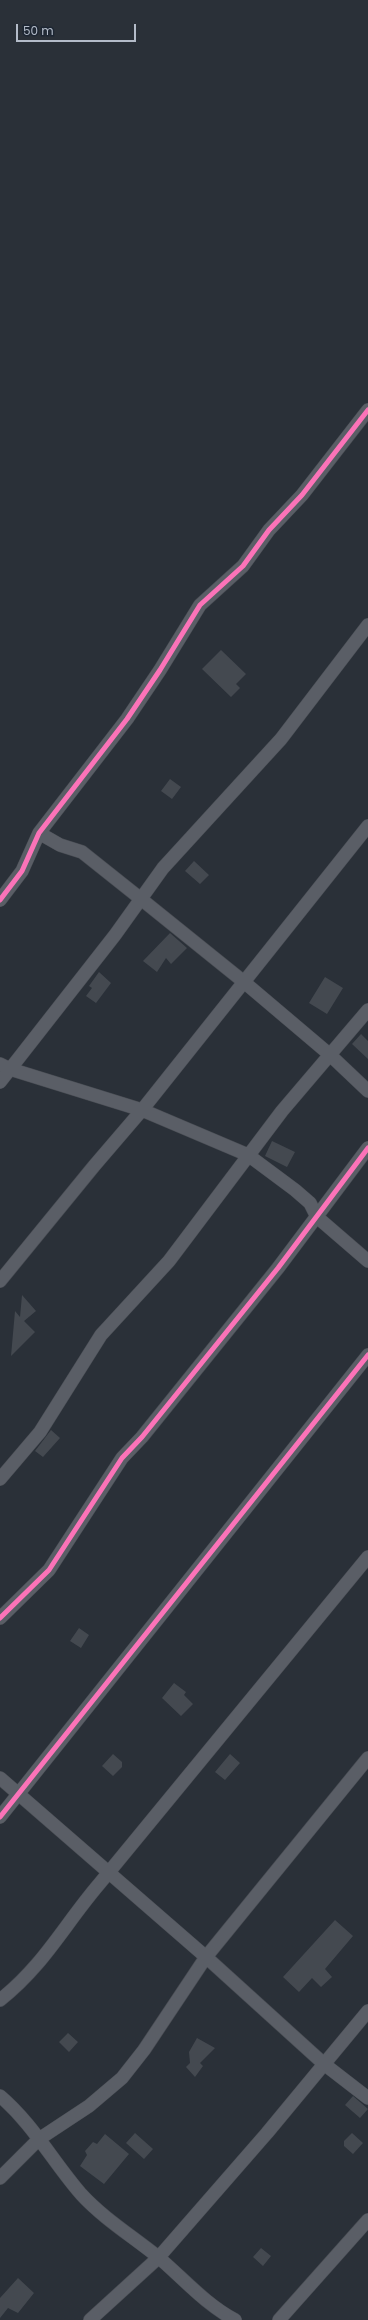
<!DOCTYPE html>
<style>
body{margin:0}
#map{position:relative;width:368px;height:2320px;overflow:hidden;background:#2a3038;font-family:Poppins,sans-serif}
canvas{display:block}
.scale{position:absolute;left:16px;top:24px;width:120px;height:18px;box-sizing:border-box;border:2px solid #b4bcc9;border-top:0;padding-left:5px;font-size:12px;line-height:14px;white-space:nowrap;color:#b4bcc9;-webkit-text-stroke:3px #1d2633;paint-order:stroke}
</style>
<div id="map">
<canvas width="368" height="2320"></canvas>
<div class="scale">50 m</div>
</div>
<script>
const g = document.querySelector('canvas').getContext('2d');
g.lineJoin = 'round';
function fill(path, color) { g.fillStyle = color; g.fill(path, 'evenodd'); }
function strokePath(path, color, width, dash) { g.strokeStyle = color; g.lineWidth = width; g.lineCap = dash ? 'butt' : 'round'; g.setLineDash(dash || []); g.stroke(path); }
fill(new Path2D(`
 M221 650 246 674 236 684 240 688 231 697 202 669Z
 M170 779 181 787 172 799 161 791Z
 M194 861 209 875 200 884 185 871Z
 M170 933 187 948 171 964 166 958 157 972 143 961Z
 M99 972 111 983 96 1003 86 996 92 988 89 986Z
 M325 977 343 988 327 1014 309 1003Z
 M361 1034 368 1041V1059L352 1044Z
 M272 1141 295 1152 287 1167 265 1156Z
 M22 1295 36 1311 24 1321 35 1332 11 1356 15 1311 20 1317Z
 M51 1430 60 1438 43 1457 35 1451Z
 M79 1628 89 1635 81 1648 70 1641Z
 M174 1683 186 1692 184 1695 193 1704 181 1716 162 1698Z
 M113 1754 122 1762V1767L113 1776 102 1766Z
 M230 1754 240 1763 225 1780 215 1772Z
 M335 1920 353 1936 325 1969 332 1977 321 1987 312 1978 299 1992 283 1977Z
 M68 2033 78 2042 69 2052 59 2042Z
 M197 2038 215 2048 200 2063 203 2066 195 2077 186 2067 190 2063 189 2052Z
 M353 2096 368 2109 360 2118 345 2105Z
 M135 2133 153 2149 144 2159 126 2143Z
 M352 2133 363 2143 353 2154 344 2146V2141Z
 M105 2134 129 2154 104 2184 80 2166 87 2155 85 2151 93 2142 97 2144Z
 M261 2248 271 2256 263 2266 253 2257Z
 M18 2278 34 2293 18 2313 8 2308 0 2318V2298Z`), '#444950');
const minor = new Path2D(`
 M39 833 60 845 82 852 141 899 244 982 329 1054 368 1091
 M0 900 22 871 39 833 127 719 160 670 200 605 243 566 269 530 302 495 368 410
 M0 1064 10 1069 142 1110 248 1155 295 1190 310 1203 317 1217 368 1261
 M0 1082 115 935 163 868 281 739 368 625
 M0 1281 94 1166 142 1110 368 826
 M0 1479 40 1432 101 1335 169 1261 282 1111 368 1010
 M0 1618 49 1570 122 1458 142 1437 278 1268 368 1148
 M0 1778 206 1957 368 1758
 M0 1817 368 1355
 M0 2000C45 1964 64 1925 100 1883 190 1775 279 1666 368 1557
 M0 2096C33 2124 53 2162 81 2194 104 2219 132 2236 158 2257 184 2279 205 2304 235 2320
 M0 2178 39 2139 89 2106 122 2078 144 2050 206 1957 324 2064 368 2098
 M90 2320 158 2258 267 2133 368 2011
 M279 2320 368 2220`);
strokePath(minor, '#484c53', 14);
strokePath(minor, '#5a5e66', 13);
strokePath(new Path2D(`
 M0 900 22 871 39 833 127 719 160 670 200 605 243 566 269 530 302 495 368 410
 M0 1618 49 1570 122 1458 142 1437 278 1268 368 1148
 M0 1817 368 1355`), '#fb73b8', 5);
</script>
